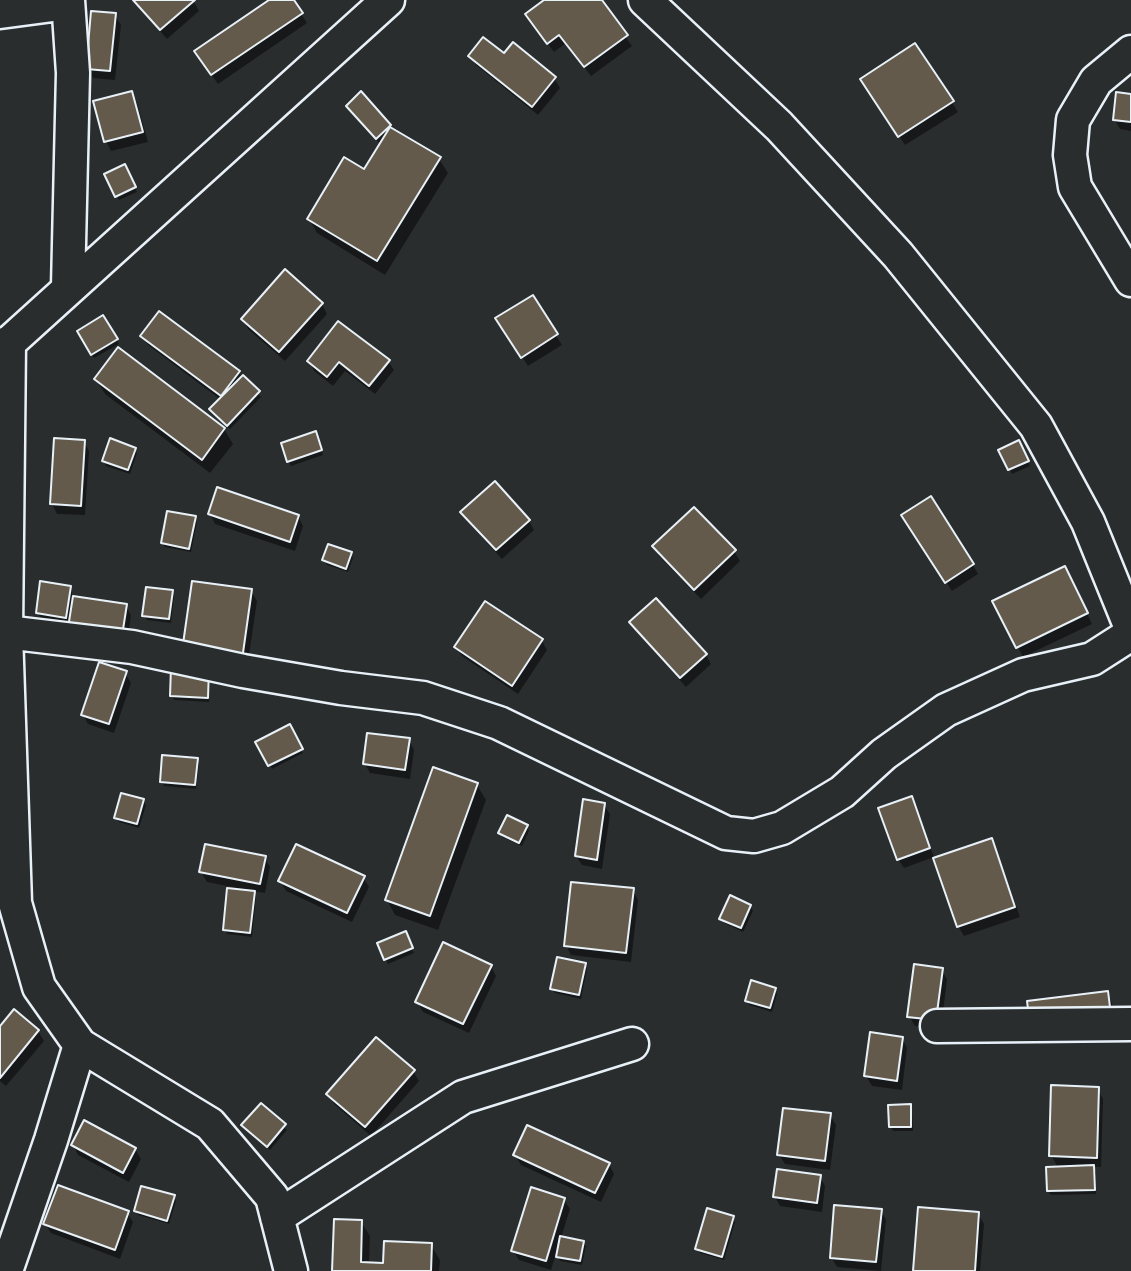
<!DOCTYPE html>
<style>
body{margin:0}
canvas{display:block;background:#2a2d2e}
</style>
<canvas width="1131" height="1271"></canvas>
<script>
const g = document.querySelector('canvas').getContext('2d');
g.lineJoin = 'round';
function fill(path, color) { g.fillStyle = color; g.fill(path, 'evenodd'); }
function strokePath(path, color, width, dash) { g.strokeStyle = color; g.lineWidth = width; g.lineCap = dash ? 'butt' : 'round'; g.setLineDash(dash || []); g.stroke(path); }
fill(new Path2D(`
 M132 0H193L199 11 167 39Z
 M272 0H292L307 23 218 84 202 61Z
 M547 0H599L632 46 591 76 566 43 554 52 533 24Z
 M115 15 121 25 115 80 93 78 87 69Z
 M915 45 958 112 905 145 868 89Z
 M470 56H504L554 78 560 88 538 115 476 65Z
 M132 93 137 103 148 142 111 151 106 141Z
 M361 94 392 130 439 159 448 173 385 275 317 233 309 219 365 172 381 145 348 107Z
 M1131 95V131L1120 129 1114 119Z
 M127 170 137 192 119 200 106 174Z
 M285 272 322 304 327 314 285 361 248 329 243 319Z
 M532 297 562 345 528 366 503 328Z
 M103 317 119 344 94 358 79 332Z
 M143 336 238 372 261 397 230 429 214 414 221 400 148 345Z
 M309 361H388L394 370 375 394 345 371 333 386 314 371Z
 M96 380 224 429 233 444 210 473 105 394Z
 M318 437 323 455 291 466 288 461Z
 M84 442 89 451 85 515 57 514 52 504Z
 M1021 446 1030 466 1012 474 1001 450Z
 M134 449 137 453 130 474 106 466 104 461Z
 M462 513 529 521 534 530 502 559 468 522Z
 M210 514 298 516 303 526 295 551 215 524Z
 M194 518 197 522 191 552 165 547 162 543Z
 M909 525 973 565 978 574 952 591Z
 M654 547 734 551 740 561 701 599 659 556Z
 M351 553 353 558 348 572 327 565 324 560Z
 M1070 578 1092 624 1023 657 995 601Z
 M70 587 72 592V598L126 606 131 615 127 645 71 622 40 617 38 613Z
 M171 591 174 596 171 623 147 620 144 616Z
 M251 591 257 601 247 669 189 661Z
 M631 623 706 655 711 664 686 687 637 632Z
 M542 641 547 650 518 694 462 656 456 647Z
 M125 673 131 683 114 733 88 724 83 715Z
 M210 675 209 702 174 700 172 696Z
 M289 726 303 753 272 769 257 742Z
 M409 740 414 750 410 779 370 773 365 764Z
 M197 760 199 764 196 789 164 786 162 781Z
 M477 785 486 800 438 930 395 915 387 900Z
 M911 798 934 857 904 868 898 859Z
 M143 801 146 805 139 828 119 822 116 818Z
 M604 805 610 814 602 869 582 865 576 856Z
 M527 826 529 831 522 846 502 837 500 832Z
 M991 840 996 850 1020 917 964 936 958 926Z
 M264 857 270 867 265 893 253 891 256 897 252 937 227 934 225 930 242 889 207 882 201 872Z
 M363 877 369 887 352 922 286 891 280 881Z
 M633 890 638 900 631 962 571 955 566 945Z
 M750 906 753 911 743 932 724 923 721 919Z
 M407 937 414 953 388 964 379 944Z
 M585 965 587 969 581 999 555 993 552 989Z
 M491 966 496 976 469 1033 423 1012 417 1002Z
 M941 969 947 979 941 1029 915 1026 909 1016Z
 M775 989 777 994 772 1012 749 1005 747 1000Z
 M1107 993 1112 1003 1115 1025 1032 1024Z
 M0 1028 38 1031 44 1041 6 1086 0 1081Z
 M902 1038 907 1048 902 1090 872 1086 866 1076Z
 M413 1071 419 1081 371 1136 334 1104 328 1095Z
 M1098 1089 1103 1099 1101 1167H1093L1096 1172V1194L1051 1195 1048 1191 1058 1168 1051 1155Z
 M261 1105 287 1130 270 1150 244 1125Z
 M910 1106 912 1110 913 1131H893L891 1127Z
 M830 1115 836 1125 830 1170 785 1164 779 1155Z
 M73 1145 135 1149 141 1159 129 1182 78 1155Z
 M515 1155 609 1164 614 1174 601 1202 521 1165Z
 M820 1177 825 1186 822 1212 780 1206 775 1197Z
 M174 1197 176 1201 169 1224 138 1215 136 1211Z
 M564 1200 570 1209 561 1238 583 1242 586 1246 582 1265 560 1261 556 1253 551 1270 519 1260 513 1251Z
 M881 1210 886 1220 881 1271 837 1267 831 1257Z
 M127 1213 133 1222 120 1259 51 1233 45 1224Z
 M978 1214 984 1224 980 1271H915Z
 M732 1217 735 1222 724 1260 700 1253 697 1249Z
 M361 1222 370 1236 369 1264H385L431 1245 440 1260 439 1271H334Z`), '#0007');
const building = new Path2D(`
 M133 0H195L160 30Z
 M269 0H294L303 13 211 75 194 51Z
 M544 0H602L628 35 584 67 559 35 547 44 525 14Z
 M91 11 116 13 110 71 86 69Z
 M483 37 504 53 513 42 556 77 532 107 468 56Z
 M915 43 954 101 898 137 860 79Z
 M132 91 143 132 104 142 93 101Z
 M361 91 391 125 376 139 346 106Z
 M1116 92 1131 94V122L1113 120Z
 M390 127 441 157 377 261 307 219 344 157 364 169Z
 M125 164 136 187 115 197 104 174Z
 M285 269 323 303 279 352 241 319Z
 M533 295 558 334 521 358 495 318Z
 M159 311 240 371 221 396 140 336Z
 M103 315 118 339 91 355 77 331Z
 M338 321 390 360 369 386 339 362 327 377 307 361Z
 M118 347 225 428 202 460 94 379Z
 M243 375 260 391 227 426 209 409Z
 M316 431 322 450 287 462 281 443Z
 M54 438 85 440 81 506 50 504Z
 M110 438 136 448 128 470 102 461Z
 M1019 440 1029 461 1008 470 998 450Z
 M495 481 530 520 496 550 460 512Z
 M217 487 299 515 290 542 208 514Z
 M931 496 974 564 945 583 901 515Z
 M694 507 736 550 694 590 652 546Z
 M167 511 196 516 189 549 161 543Z
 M328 544 352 552 346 569 322 560Z
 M1065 566 1088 613 1016 648 992 601Z
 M40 581 71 586 66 618 36 613Z
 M192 581 252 589 242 660 182 651Z
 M146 587 173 590 169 619 142 616Z
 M73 596 127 604 122 636 68 628Z
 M656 598 707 654 680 678 629 622Z
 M485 601 543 639 512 686 454 647Z
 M99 662 127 671 109 724 81 715Z
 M171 667 209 669 208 698 170 696Z
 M290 724 303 749 268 766 255 742Z
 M367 733 410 738 405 770 363 764Z
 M162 755 198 758 195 785 160 782Z
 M433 767 478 783 430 916 385 900Z
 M121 793 144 799 137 824 114 818Z
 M912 796 930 848 897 860 878 808Z
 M583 799 605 803 597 860 575 856Z
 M507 815 528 825 519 843 498 833Z
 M992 838 1015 907 957 927 933 858Z
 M205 844 266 856 260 884 199 872Z
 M296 844 365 876 347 913 278 881Z
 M571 882 634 888 626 953 564 946Z
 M227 888 255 891 250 933 223 930Z
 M730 895 751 905 741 928 719 919Z
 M406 931 413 948 384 960 377 943Z
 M443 942 492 965 463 1024 415 1002Z
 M557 957 586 963 579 995 550 989Z
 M914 964 943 968 936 1020 907 1017Z
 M751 980 776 988 770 1008 745 1001Z
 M1108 991 1111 1015 1030 1025 1027 1001Z
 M14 1009 39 1030 0 1078V1026Z
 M870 1032 903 1037 897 1081 864 1076Z
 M376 1037 415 1070 365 1127 326 1094Z
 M1051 1085 1099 1087 1097 1158 1049 1156Z
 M261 1103 286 1124 267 1147 241 1125Z
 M911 1104V1127H889L888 1105Z
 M783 1108 831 1113 825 1161 777 1155Z
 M84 1120 136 1148 123 1173 71 1145Z
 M527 1125 610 1163 595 1193 513 1155Z
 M1094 1165 1095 1190 1047 1191 1046 1167Z
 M777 1169 821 1175 817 1203 773 1197Z
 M58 1185 129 1211 115 1250 43 1224Z
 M141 1186 175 1195 167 1221 134 1211Z
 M531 1187 565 1198 546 1261 511 1251Z
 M834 1205 882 1209 876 1262 830 1258Z
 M918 1207 979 1212 975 1271H913Z
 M707 1208 734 1216 722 1257 695 1249Z
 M334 1219 362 1220 361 1262 383 1263 384 1241 432 1243 431 1271H332Z
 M560 1236 584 1241 580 1261 556 1257Z`);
fill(building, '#635a4b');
strokePath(building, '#e8f1f8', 2);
const minor = new Path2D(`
 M68 0 73 73 68 287
 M645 0 779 126 898 255 1036 426 1088 522 1131 628
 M0 12 68 3
 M1131 52 1096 81 1073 120 1070 155 1075 187 1131 280
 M9 342 6 632 15 903 39 987 80 1045 210 1124 272 1197 291 1271
 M0 351 388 0
 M6 632 132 647 243 671 341 688 423 698 499 723 726 833 754 836 782 828 842 792 884 754 946 710 1023 675 1092 659 1131 634
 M937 1026 1131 1024
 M277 1217 463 1097 632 1044
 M6 1271 51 1140 80 1045`);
strokePath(minor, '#e8f1f8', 37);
strokePath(minor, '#2a2d2e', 32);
</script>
